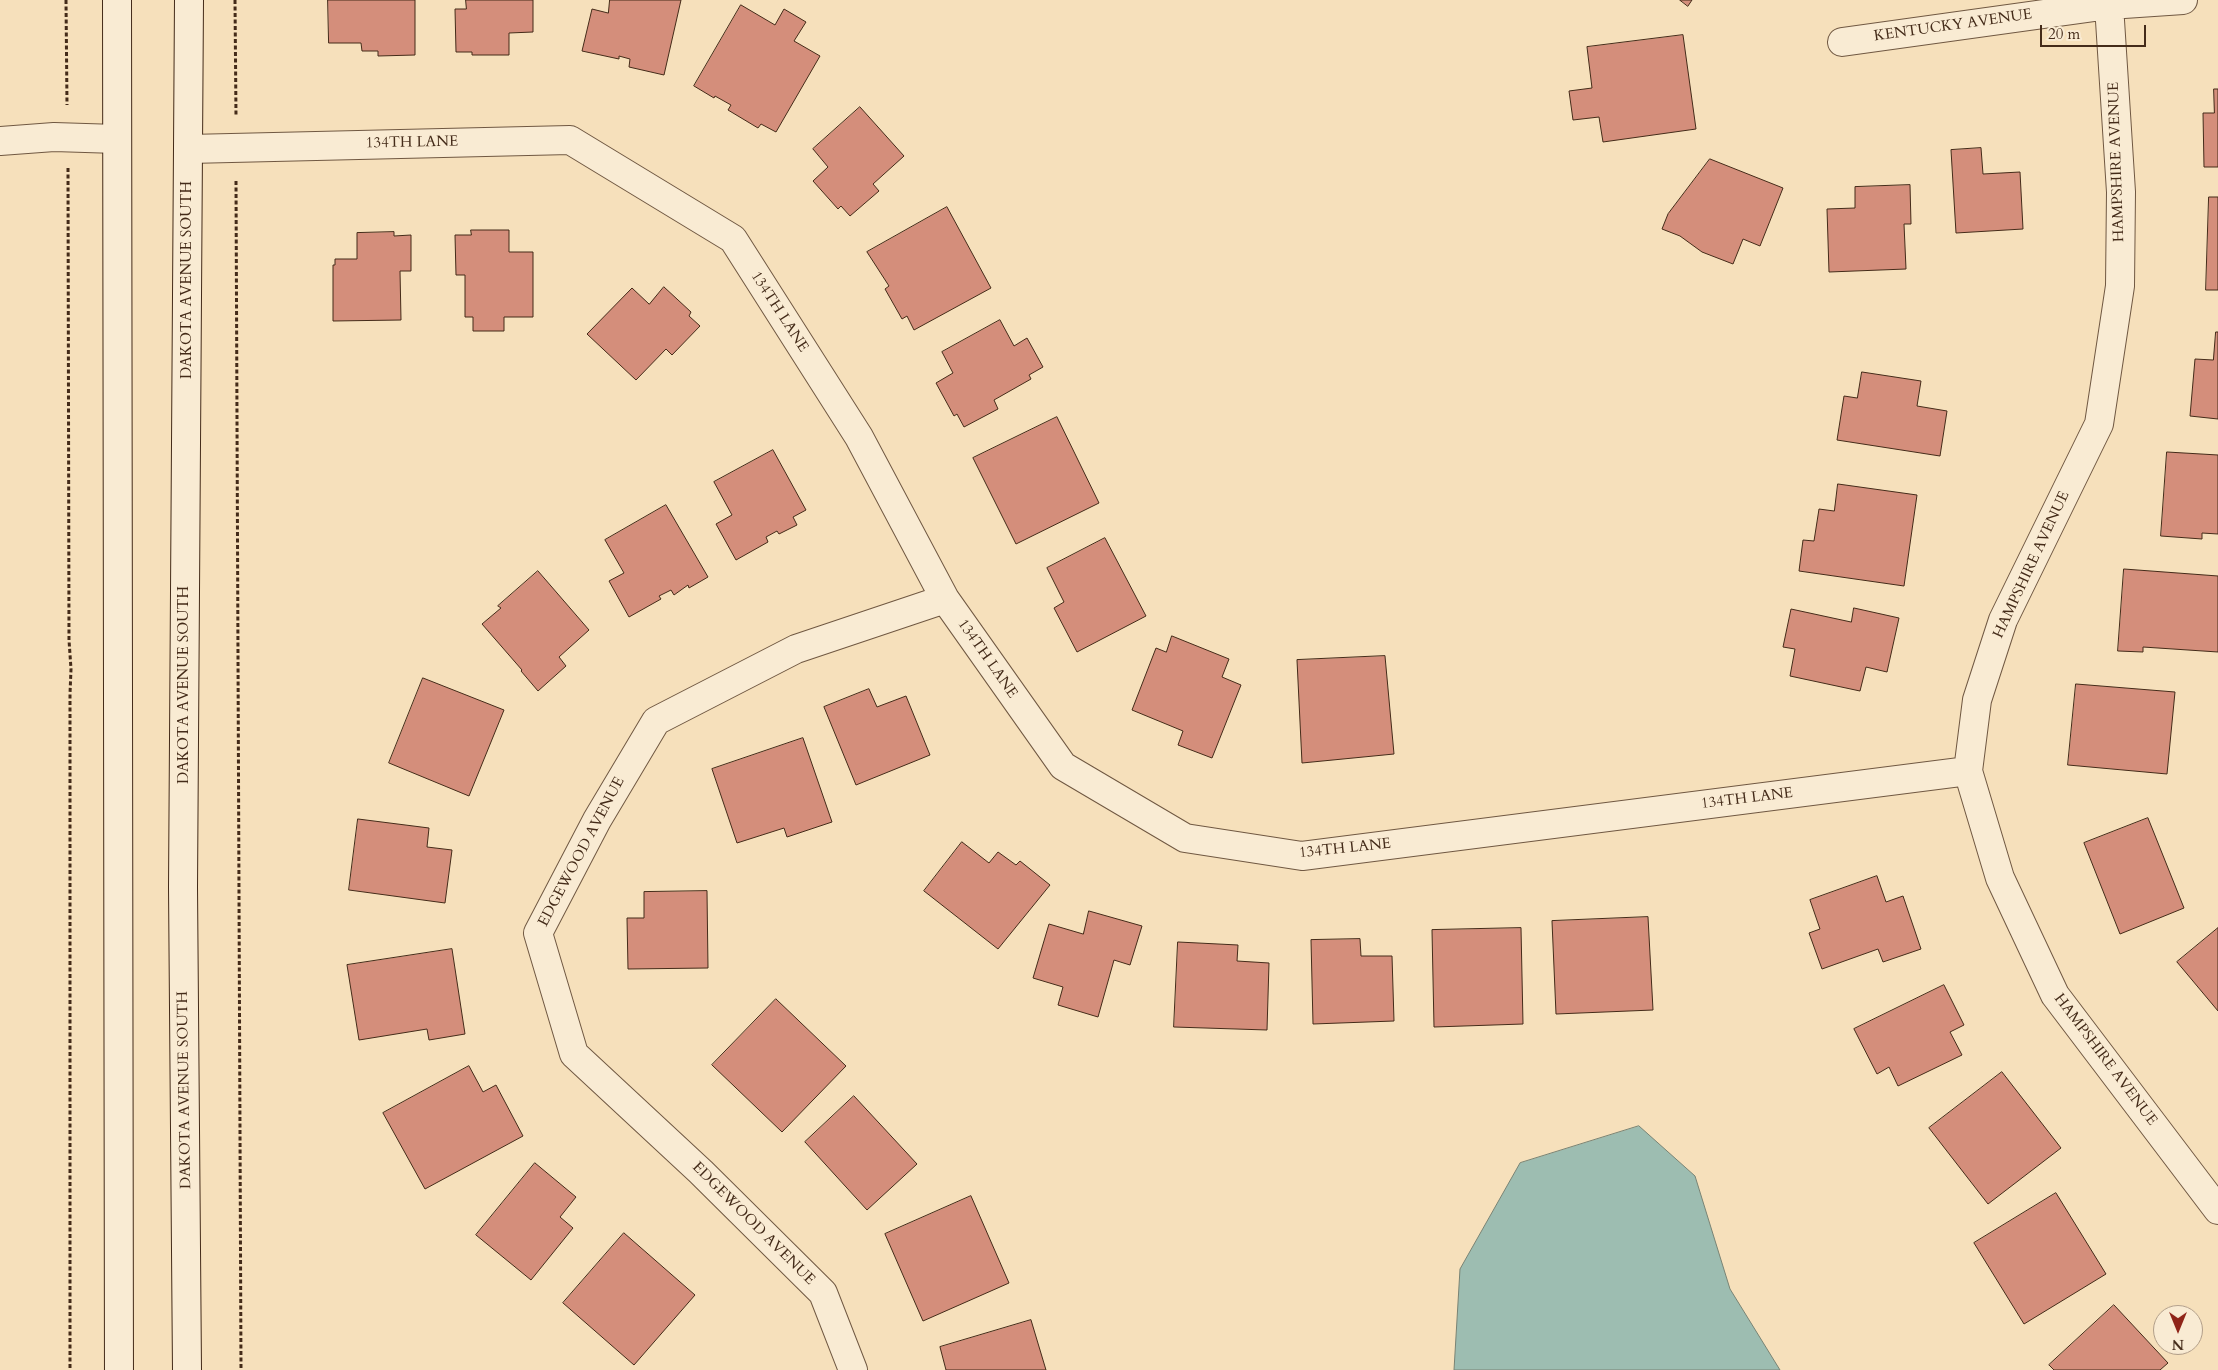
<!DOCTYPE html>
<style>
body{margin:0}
#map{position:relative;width:2218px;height:1370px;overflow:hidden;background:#f6e0bb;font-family:Cardo,serif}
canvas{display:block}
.north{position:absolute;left:2153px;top:1305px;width:50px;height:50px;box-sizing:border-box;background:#f9ebd3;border:1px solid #b19e89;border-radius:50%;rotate:180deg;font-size:14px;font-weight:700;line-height:20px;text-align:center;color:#442b19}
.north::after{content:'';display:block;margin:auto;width:18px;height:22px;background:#8f2418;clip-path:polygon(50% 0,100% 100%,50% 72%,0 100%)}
.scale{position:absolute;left:2040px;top:25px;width:106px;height:22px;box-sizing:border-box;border:2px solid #442b19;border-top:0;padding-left:6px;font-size:15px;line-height:18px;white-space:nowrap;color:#442b19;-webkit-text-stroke:4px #f9ebd3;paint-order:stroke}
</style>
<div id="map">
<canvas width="2218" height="1370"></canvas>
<div class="north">N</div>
<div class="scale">20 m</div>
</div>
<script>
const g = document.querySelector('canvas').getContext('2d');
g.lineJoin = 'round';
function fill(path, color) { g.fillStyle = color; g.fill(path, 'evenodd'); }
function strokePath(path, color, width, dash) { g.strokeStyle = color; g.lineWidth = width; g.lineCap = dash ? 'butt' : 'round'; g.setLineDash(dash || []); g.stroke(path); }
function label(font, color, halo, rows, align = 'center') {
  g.font = font + ' Cardo,serif'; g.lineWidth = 4.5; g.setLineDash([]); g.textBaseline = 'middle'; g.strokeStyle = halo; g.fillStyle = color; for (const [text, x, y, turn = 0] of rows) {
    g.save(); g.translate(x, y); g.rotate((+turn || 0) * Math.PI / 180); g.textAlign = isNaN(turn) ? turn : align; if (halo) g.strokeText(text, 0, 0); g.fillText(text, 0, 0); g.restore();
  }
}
const water = new Path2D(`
 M1639 1126 1695 1176 1730 1289 1780 1370H1454L1460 1269 1520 1163Z`);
fill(water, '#9dbdb1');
strokePath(water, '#798374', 1);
const building = new Path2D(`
 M328 0H415V55L378 56V51H362L361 43H329Z
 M466 0H533V32L509 33V55H472V52H456L455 9H466Z
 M610 0H681L664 75 629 67 630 59 619 56V59L582 51 592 9 608 13Z
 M1680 0H1692L1688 6Z
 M741 5 775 25 784 9 806 22 794 41 820 56 776 132 761 124 758 128 728 110 731 105 715 96 714 98 694 86Z
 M1683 35 1696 129 1603 142 1599 117 1573 120 1569 91 1592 88 1587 47Z
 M2214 89H2218V167H2204L2203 113H2214Z
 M860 107 904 156 873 184 879 191 850 216 841 206 838 209 813 181 828 167 813 149Z
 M1981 148 1983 174 2020 172 2023 229 1956 233 1951 150Z
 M1710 159 1783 188 1760 246 1743 239 1733 264 1702 252 1680 236 1662 229 1668 214Z
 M1910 185 1911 224H1904L1906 269 1829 272 1827 209 1855 208V187Z
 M2209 197H2218V290H2206Z
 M947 207 991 288 914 330 907 316 902 319 885 289 889 286 867 252Z
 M471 230H509V252H533V317H504V331H473V317H465V275H456L455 235H471Z
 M394 232V236L411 235V271H400L401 320 333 321V265H335V259H357V233Z
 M664 287 691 312 689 316 700 326 672 355 666 349 636 380 587 334 632 288 649 304Z
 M1000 320 1014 346 1027 338 1043 367 1029 375 1031 379 994 400 998 409 964 427 957 414 954 416 936 383 953 373 942 352Z
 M2216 332H2218V419L2190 416 2195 359 2213 360Z
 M1862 372 1921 381 1917 406 1947 411 1940 456 1837 440 1844 396 1857 398Z
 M1057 417 1099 503 1016 544 973 458Z
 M773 450 806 510 793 517 797 525 779 534 777 531 766 537 768 542 736 560 716 524 732 515 714 482Z
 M2167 452 2218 455V534L2202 533V539L2161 536Z
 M1838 484 1917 495 1904 586 1799 571 1803 540 1814 541 1819 509 1834 511Z
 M666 505 708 577 689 588 688 585 674 595 671 590 659 596 661 599 629 617 609 581 624 573 605 540Z
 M1105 538 1146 616 1077 652 1054 608 1064 602 1047 568Z
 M2124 569 2218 576V652L2143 647V652L2118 651Z
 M538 571 589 630 559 657 566 666 538 691 521 671 522 670 482 624 501 608 498 606Z
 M1854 608 1899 618 1887 672 1866 667 1860 691 1790 676 1795 649 1783 647 1791 609 1851 622Z
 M1172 636 1229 659 1222 677 1241 685 1212 758 1178 745 1183 731 1132 710 1156 648 1166 652Z
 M1385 656 1394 754 1302 763 1297 660Z
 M423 678 504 710 469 796 389 763Z
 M2076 684 2175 692 2167 774 2068 765Z
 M869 689 877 707 906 696 930 755 856 785 824 707Z
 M803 738 832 822 787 837 784 828 737 843 712 769Z
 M2148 818 2184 908 2120 934 2084 843Z
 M358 819 429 828 427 847 452 850 445 903 349 890Z
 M962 842 989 863 998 852 1016 865 1020 861 1050 885 998 949 924 891Z
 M1877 876 1886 902 1903 896 1921 949 1883 962 1878 949 1822 969 1809 933 1820 929 1810 900Z
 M707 891 708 968 628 969 627 918H644V892Z
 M1089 911 1142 926 1130 965 1114 960 1098 1017 1058 1005 1063 987 1033 978 1049 924 1083 934Z
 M1648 917 1653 1010 1556 1014 1552 921Z
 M1521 928 1523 1024 1434 1027 1432 930Z
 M2218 928V1011L2177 962Z
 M1360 939 1361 956H1392L1394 1021 1313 1024 1311 940Z
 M1178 942 1238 945 1237 961 1269 963 1267 1030 1174 1027Z
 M452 949 465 1034 429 1040 427 1029 359 1040 347 965Z
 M1944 985 1964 1025 1950 1032 1962 1055 1898 1086 1889 1067 1877 1074 1854 1029Z
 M776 999 846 1066 782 1132 712 1065Z
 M469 1066 483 1092 496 1085 523 1136 425 1189 383 1113Z
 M2002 1072 2061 1148 1988 1204 1929 1128Z
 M854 1096 917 1164 867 1210 805 1142Z
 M535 1163 576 1197 560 1217 573 1228 531 1280 476 1235Z
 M2056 1193 2106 1274 2024 1324 1974 1243Z
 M971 1196 1009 1283 923 1321 885 1234Z
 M624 1233 695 1295 634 1365 563 1303Z
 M2114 1305 2168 1363 2160 1370H2054L2049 1365Z
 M1031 1320 1046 1370H946L940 1347Z`);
fill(building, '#d48e7b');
strokePath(building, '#442b19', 1);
const street = new Path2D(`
 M2109 5 2121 192 2120 286 2099 424 2003 620 1977 700 1968 771 2000 878 2055 995 2218 1210
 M1842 42 2109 5 2183 0
 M0 141 54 137 117 139
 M189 149 570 140 733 239 859 437 945 599 1063 766 1185 838 1302 856 1968 771
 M853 1370 823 1293 701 1172 574 1054 538 933 597 820 656 721 796 649 945 599`);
const secondary = new Path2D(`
 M117 0 119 1370
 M187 1370 183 887 189 0`);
strokePath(street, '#705842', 30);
strokePath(secondary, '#442b19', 30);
strokePath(new Path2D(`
 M66 0 67 105
 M235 0 236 117
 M68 168 69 640 71 669 70 694V1370
 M236 181 241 1370`), '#442b19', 3, [4, 2.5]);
strokePath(street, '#f9ebd3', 28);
strokePath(secondary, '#f9ebd3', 28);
label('15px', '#442b19', '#f9ebd3', [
 ["KENTUCKY AVENUE",1953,26,-8],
 ["134TH LANE",412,143,-1],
 ["HAMPSHIRE AVENUE",2117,162,-92],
 ["DAKOTA AVENUE SOUTH",188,280,-90],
 ["134TH LANE",779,312,57],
 ["HAMPSHIRE AVENUE",2032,565,-65],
 ["134TH LANE",987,659,55],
 ["DAKOTA AVENUE SOUTH",185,685,-90],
 ["134TH LANE",1747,799,-7],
 ["134TH LANE",1345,849,-6],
 ["EDGEWOOD AVENUE",582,852,-62],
 ["HAMPSHIRE AVENUE",2105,1060,53],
 ["DAKOTA AVENUE SOUTH",185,1090,-91],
 ["EDGEWOOD AVENUE",753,1224,45]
]);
</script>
